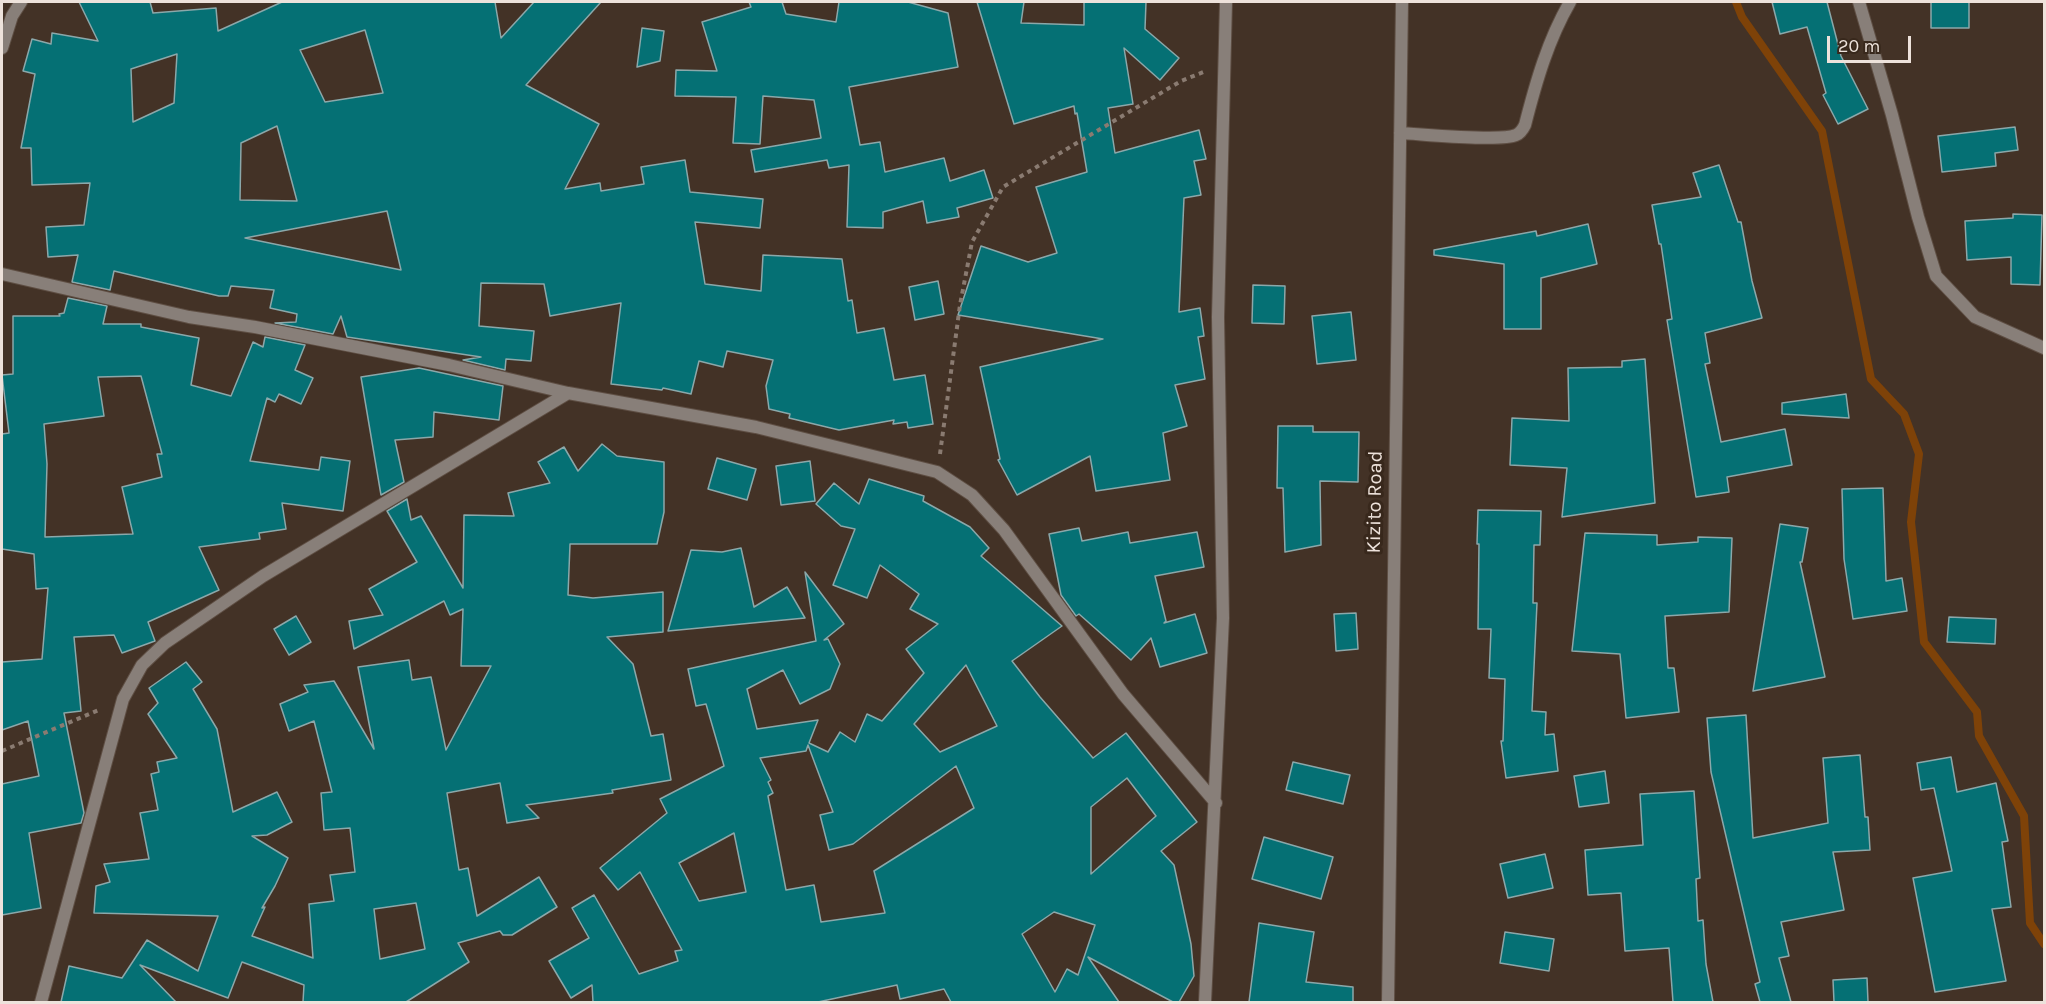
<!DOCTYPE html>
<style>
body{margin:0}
#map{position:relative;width:2046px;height:1004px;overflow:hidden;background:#433226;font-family:Karla,sans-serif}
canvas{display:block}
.frame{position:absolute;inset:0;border:3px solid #ede2db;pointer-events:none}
.scale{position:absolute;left:1827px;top:36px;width:84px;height:27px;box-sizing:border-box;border:3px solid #ede2db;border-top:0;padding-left:8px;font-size:18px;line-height:21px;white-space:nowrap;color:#ede2db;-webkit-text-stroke:4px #38281c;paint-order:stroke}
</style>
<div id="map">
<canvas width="2046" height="1004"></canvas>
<div class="frame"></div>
<div class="scale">20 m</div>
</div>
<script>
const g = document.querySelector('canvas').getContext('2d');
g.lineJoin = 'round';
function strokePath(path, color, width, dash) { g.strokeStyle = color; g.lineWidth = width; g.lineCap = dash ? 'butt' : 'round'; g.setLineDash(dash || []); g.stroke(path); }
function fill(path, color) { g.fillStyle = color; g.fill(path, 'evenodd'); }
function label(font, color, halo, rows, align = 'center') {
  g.font = font + ' Karla,sans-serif'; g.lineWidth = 6; g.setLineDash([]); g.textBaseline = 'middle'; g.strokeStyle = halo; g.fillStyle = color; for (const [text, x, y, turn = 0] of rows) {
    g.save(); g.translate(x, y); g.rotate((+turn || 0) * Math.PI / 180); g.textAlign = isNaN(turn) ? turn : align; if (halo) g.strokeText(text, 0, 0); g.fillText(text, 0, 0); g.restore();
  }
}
strokePath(new Path2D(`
 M1736 2 1742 17 1822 131 1871 379 1904 414 1919 454 1911 522 1924 642 1977 712 1979 736 2024 816 2030 923 2044 944`), '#7e4208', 8);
const building = new Path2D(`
 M79 2H150L153 13 216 8 218 31 282 2H495L501 38 534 2H601L526 85 599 124 565 189 600 183 601 191 644 184 641 167 685 160 690 192 763 199 760 228 695 222 705 284 761 291 763 255 842 259 848 301 852 300 857 333 884 328 894 380 925 375 933 424 908 428 907 422 893 424 894 420 839 430 789 418 790 414 769 409 766 386 773 360 727 351 723 367 699 361 691 394 663 388 662 390 611 384 621 303 550 316 544 284 481 283 479 326 534 331 531 361 506 359 505 370 463 360 481 357 347 337 341 316 333 334 275 323 296 322 297 314 270 308 274 290 231 286 228 296H219L114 271 110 290 72 282 78 255 48 257 46 227 84 225 90 183 32 185 31 148H21L35 74 23 71 32 39 51 44 52 33 98 41ZM365 30 383 93 325 102 300 50ZM177 54 174 103 133 122 131 69ZM277 126 297 201 240 200 241 143ZM387 211 401 270 245 238Z
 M749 2H782L786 14 836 22 839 2H908L948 13 958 67 849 87 860 145 880 142 885 172 944 158 950 181 984 170 993 198 957 208 959 217 927 223 923 201 883 212V228L847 227 849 165 829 168 827 160 755 172 751 150 821 138 814 100 763 96 760 144 733 143 736 97 675 96 676 70 717 71 702 22 751 7Z
 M977 2H1024L1021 23 1084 25V2H1146L1145 29 1179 58 1160 80 1124 48 1133 104 1108 108 1115 153 1199 130 1206 159 1194 161 1201 195 1184 198 1179 312 1200 308 1204 336 1198 337 1205 379 1175 385 1187 426 1163 433 1170 480 1096 491 1090 456 1017 495 998 460 1000 459 980 367 1103 339 958 315 981 246 1028 262 1057 253 1036 187 1087 172 1077 113 1075 114 1074 106 1014 124Z
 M1772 2H1827L1841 56 1868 109 1838 124 1823 95 1826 93 1807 27 1780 34Z
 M1931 2H1969V28H1931Z
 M642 28 664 31 660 61 637 67Z
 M2015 127 2018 150 1995 153 1996 166 1942 172 1938 136Z
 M1719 165 1738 222H1741L1752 281 1762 318 1705 333 1710 363 1705 364 1721 442 1785 429 1792 465 1727 477 1729 492 1696 497 1667 320 1672 319 1661 244H1659L1652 205 1701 197 1693 173Z
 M2013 214 2042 215 2040 285 2011 284V257L1967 260 1965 221 2013 218Z
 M1588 224 1597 264 1541 278V329H1504V264L1434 255V250L1536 231 1537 236Z
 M938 281 944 314 915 320 909 287Z
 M1253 285 1285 286 1284 324 1252 323Z
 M68 298 107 306 103 324H141V327L199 338 191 385 231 396 253 342 263 347 265 337 305 345 295 370 313 378 301 404 279 394 275 402 267 398 250 461 319 470 321 457 350 461 343 511 282 503 286 529 259 533 260 539 199 547 219 590 148 622 155 641 122 653 114 635 74 637 81 711 64 713 84 813 81 823 29 833 41 908 2 915V784L39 776 28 721 2 730V662L42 659 48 588 36 589 34 554 2 549V434L9 433 2 375 13 374V316H60L59 314 64 313ZM141 376 162 454H157L162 477 122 487 133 534 45 537 47 464 44 424 104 416 98 377Z
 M1351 312 1356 360 1317 364 1312 316Z
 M1645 359 1655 503 1562 517 1567 468 1510 465 1512 418 1569 421 1568 368 1622 367V361Z
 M419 368 503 386 499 420 434 412 433 437 395 440 404 482 381 495 361 377Z
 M1846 394 1849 418 1782 414V403Z
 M1278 426H1313V432H1359L1358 482 1320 481 1321 545 1285 552 1283 488H1277Z
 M602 444 617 456 664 462V512L657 544H570L568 595 593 598 663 592V632L607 637 633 664 651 736 663 734 671 780 612 790 613 793 526 805 539 818 507 823 500 783 447 793 459 870 468 868 477 916 539 877 557 907 512 935H503L500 931 458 943 469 962 406 1002H303L304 985 242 962 228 998 140 965 176 1002H61L69 966 122 978 147 940 198 971 218 916 94 913 96 886 110 882 104 864 149 859 140 813 158 810 151 774 159 772 157 762 177 758 148 714 158 703 149 688 186 662 202 682 193 689 217 729 233 812 277 792 292 822 267 835 252 836 288 858 275 886 262 908 265 907 252 936 313 958 309 904 334 901 330 875 355 872 350 828 324 830 321 793 332 792 314 721 289 731 280 704 308 692 304 685 334 681 374 749 358 667 409 660 412 680 431 677 446 750 491 666H461L463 609 450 615 444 601 354 649 349 621 383 615 369 589 417 562 387 511 407 499 411 520 421 516 463 588 464 515 514 516 508 493 550 483 538 462 564 447 578 471ZM416 903 425 949 380 959 374 909Z
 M717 458 756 469 747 500 708 489Z
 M810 461 815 501 781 505 776 466Z
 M869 479 924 496 923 501 970 527 989 548 981 556 1062 626 1012 661 1040 697 1093 758 1126 733 1197 822 1161 851 1174 865 1191 944 1194 976 1179 1002H1173L1088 957 1119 1002H951L944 989 900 999 897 985 818 1002H593L592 985 571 998 549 961 589 938 572 908 594 895 639 974 678 961 675 951 682 950 640 872 618 890 600 868 667 813 660 799 724 766 706 704 696 706 688 669 816 641 805 572 844 624 824 640 828 639 840 664 830 689 800 704 783 670 747 689 757 729 818 720 809 743 828 752 840 732 855 742 867 714 882 721 924 673 906 649 938 624 910 609 919 594 880 565 867 598 833 585 855 529 841 526 816 504 834 483 859 504ZM966 665 997 726 940 752 914 724ZM808 745 833 812 820 815 829 850 853 844 956 766 974 808 874 871 885 913 821 922 814 885 786 890 768 796 773 793 768 782 771 780 760 758 806 751ZM1127 778 1156 816 1091 874V807ZM734 833 746 892 699 901 679 863ZM1054 912 1095 925 1078 975 1067 969 1055 992 1022 934Z
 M1883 488 1886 581 1902 578 1907 611 1853 619 1844 559 1842 489Z
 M1478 510 1541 511 1540 545H1534L1533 603H1537L1532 711 1546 712 1545 735 1554 734 1558 771 1506 778 1501 741H1503L1505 679 1489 678 1491 629H1478L1479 544H1477Z
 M1780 524 1808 528 1802 562H1800L1825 677 1753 691Z
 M1079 528 1082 541 1128 532 1130 543 1197 532 1204 567 1155 576 1166 621 1164 623 1195 614 1207 653 1160 667 1151 638 1131 660 1079 614 1076 616 1061 595 1049 534Z
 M1585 533 1657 535V545L1698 542V537L1732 538 1729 612 1665 616 1668 668H1674L1679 712 1626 718 1620 654 1572 651Z
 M741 548 754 607 787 587 805 618 668 631 691 550 722 552Z
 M1356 613 1358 649 1336 651 1334 614Z
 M296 616 311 642 289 655 274 629Z
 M1949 617 1996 619 1995 644 1947 642Z
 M1746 715 1753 838 1828 823 1823 758 1860 755 1865 817H1868L1870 850 1833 852 1844 910 1781 922 1789 956 1779 958 1791 1002H1760L1755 984 1760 982 1711 772 1707 718Z
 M1951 757 1957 792 1996 783 2008 841 2002 842 2011 907 1992 909 2006 981 1935 992 1913 878 1952 871 1934 788 1921 790 1917 763Z
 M1293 762 1350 775 1343 804 1286 790Z
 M1605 771 1609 803 1579 807 1574 776Z
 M1694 791 1700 878 1696 879 1698 921 1703 920 1706 964 1713 1002H1673L1669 948 1625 951 1621 893 1588 895 1585 850 1643 845 1640 794Z
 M1264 837 1333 857 1321 899 1252 879Z
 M1545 854 1553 888 1508 898 1500 864Z
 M1259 923 1314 932 1306 982 1353 987V1002H1249Z
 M1505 932 1554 939 1549 971 1500 963Z
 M1867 978 1868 1002H1834L1833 980Z`);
fill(building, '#057074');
strokePath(building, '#8ba8aa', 1.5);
const minor = new Path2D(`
 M1859 2 1892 115 1918 217 1936 276 1975 317 2044 348
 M2 48 12 16 21 2
 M1400 133C1422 134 1500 142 1516 135 1521 133 1523 129 1525 125 1536 82 1548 40 1570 2
 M2 274 189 317 255 327 449 365 568 393
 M41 1002 123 699 142 665 165 643 263 576 568 393 756 427 937 472 972 495 1004 530 1123 694 1216 803
 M1205 1002 1223 618 1218 317 1226 2
 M1388 1002 1402 2`);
strokePath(minor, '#5e4e43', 14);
strokePath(new Path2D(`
 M940 454 960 305 972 242 1003 187 1181 81 1206 71
 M2 751 101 709`), '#8a7b71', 4, [4.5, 4.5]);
strokePath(minor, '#887f79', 12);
label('20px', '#ede2db', '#38281c', [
 ["Kizito Road",1375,502,-89]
]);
</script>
